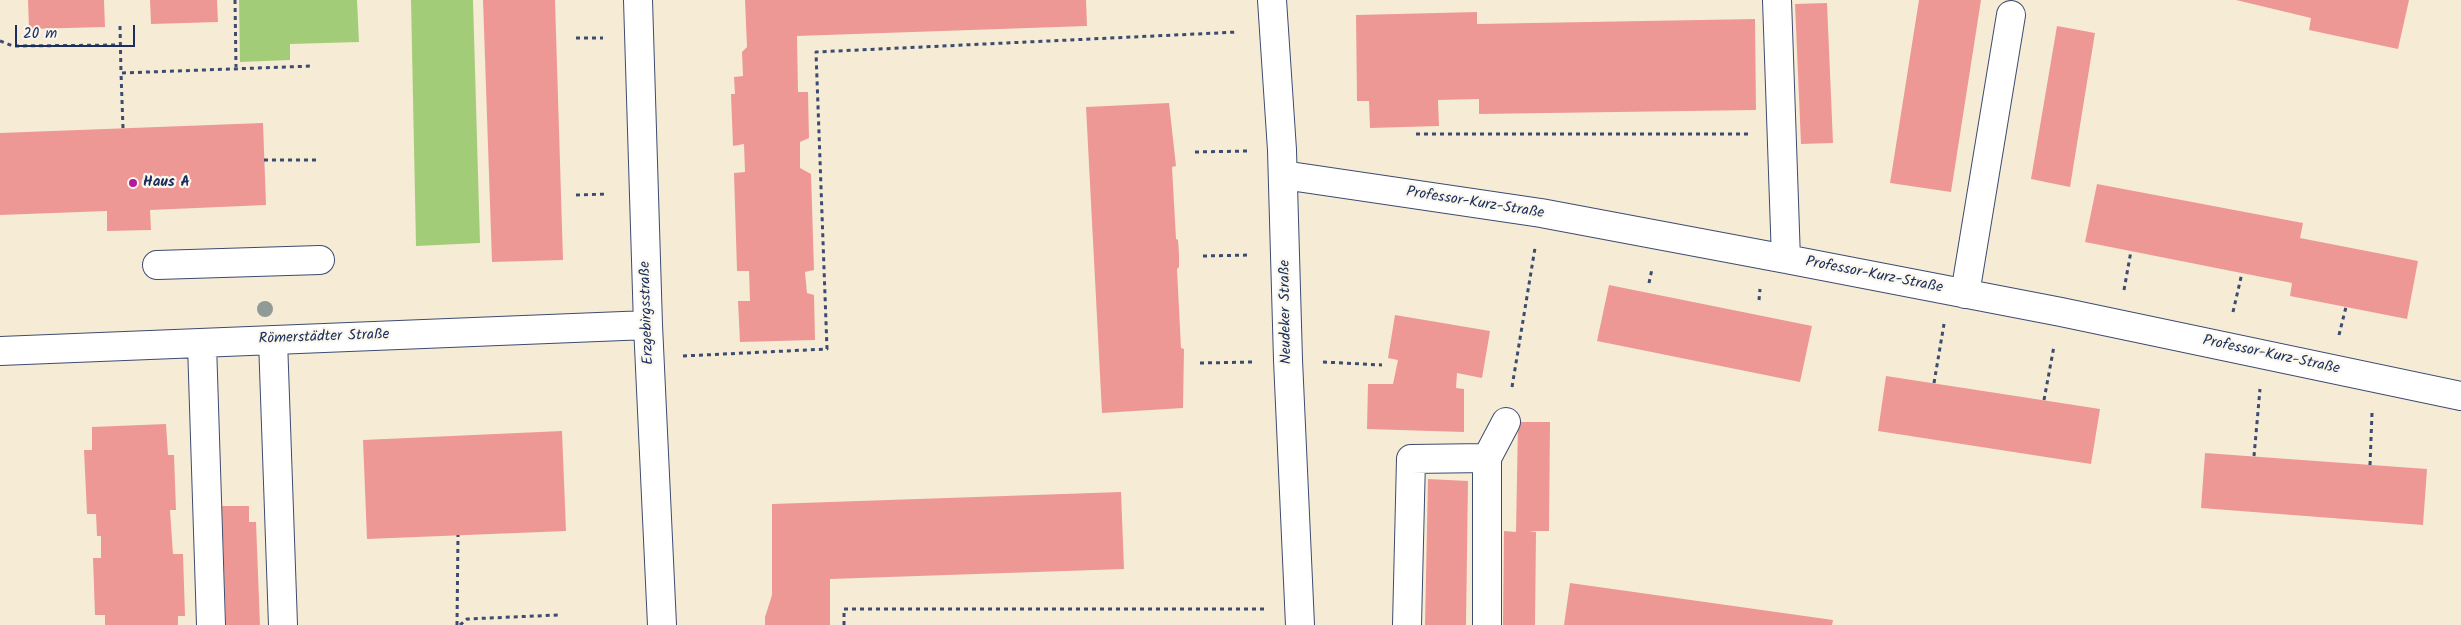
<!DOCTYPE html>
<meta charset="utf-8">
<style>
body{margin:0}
#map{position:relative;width:2461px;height:625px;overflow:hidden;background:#f6ecd6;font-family:Kalam,sans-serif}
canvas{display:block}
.scale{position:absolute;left:15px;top:25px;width:120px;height:22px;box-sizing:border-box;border:2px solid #1b2f5e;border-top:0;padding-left:6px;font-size:15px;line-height:18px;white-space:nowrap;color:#1b2f5e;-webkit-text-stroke:4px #fbf7ec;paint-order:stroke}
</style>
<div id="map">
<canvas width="2461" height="625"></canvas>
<div class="scale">20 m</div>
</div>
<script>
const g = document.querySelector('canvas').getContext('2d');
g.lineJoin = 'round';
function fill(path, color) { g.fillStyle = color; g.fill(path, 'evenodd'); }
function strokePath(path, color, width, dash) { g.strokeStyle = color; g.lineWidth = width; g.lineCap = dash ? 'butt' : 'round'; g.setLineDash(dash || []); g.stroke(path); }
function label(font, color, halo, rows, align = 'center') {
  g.font = font + ' Kalam,sans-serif'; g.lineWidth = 4.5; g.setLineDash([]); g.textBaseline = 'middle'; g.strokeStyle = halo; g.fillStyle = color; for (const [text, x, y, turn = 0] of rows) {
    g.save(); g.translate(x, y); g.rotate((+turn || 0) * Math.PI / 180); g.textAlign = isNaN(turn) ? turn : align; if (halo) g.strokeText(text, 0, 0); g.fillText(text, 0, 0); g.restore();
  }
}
fill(new Path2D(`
 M239 0H357L359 42 290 44V60L240 62Z
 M411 0H473L480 243 416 246Z`), '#a3cc78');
fill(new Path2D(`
 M28 0H104L105 27 29 29Z
 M150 0H217L218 22 151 24Z
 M483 0H555L563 260 492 262Z
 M745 0H1086L1087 26 797 36 798 92H808L809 138 800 142V168L811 174 814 270 805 272 807 293 814 295 815 340 740 342 738 301H750L749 271H737L734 173 745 172 744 144 733 146 731 94H735L734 77 743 76 742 52 747 47Z
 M1919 0H1981L1951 192 1890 183Z
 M2236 0H2409L2398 49 2309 30 2311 18Z
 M1827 3 1833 143 1801 144 1795 4Z
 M1477 12V24L1755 19 1756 110 1479 114V99L1438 100 1439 126 1370 128 1369 101H1357L1356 15Z
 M2057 26 2095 33 2070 187 2031 179Z
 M1169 103 1176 166 1172 167 1176 239 1178 240 1179 254V267L1177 269 1181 348 1184 349 1183 408 1102 413 1086 107Z
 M263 123 266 205 150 210 151 230 107 231V211L0 215V133Z
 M2097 184 2303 223 2300 238 2418 261 2407 319 2290 296 2292 283 2085 242Z
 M1609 285 1812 326 1800 382 1597 341Z
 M1395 315 1490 331 1482 378 1457 373 1456 388 1464 389V432L1367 429 1368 384H1393L1398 360 1388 358Z
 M1886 376 2100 409 2091 464 1878 431Z
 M1518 422H1550L1549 531H1529L1536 532 1535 625H1503L1504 531 1516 532Z
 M166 424 168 455H174L176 510H170L173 554H183L185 616H178V625H105V615H95L93 558H101V536H97L96 514H87L84 450H92V427Z
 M562 431 566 531 367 539 363 440Z
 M2205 453 2427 469 2423 525 2201 508Z
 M1428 479 1468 481 1466 625H1425Z
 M1121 492 1124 569 830 579V625H765V617L772 595V504Z
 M222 506H249V522H256L260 625H226Z
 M1570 583 1833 620 1832 625H1564Z`), '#ee9896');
const minor = new Path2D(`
 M638 0 648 325 662 625
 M1272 0 1282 150 1288 360 1300 625
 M1777 0 1786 259
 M1283 175 1541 213 1786 259 2061 312 2461 396
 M157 265 320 260
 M1965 294 2011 15
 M273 340 283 625
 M202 344 211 625
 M0 351 648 325
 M1407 625 1411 459 1487 458
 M1487 625V458L1506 422`);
strokePath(minor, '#3c4b70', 30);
strokePath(new Path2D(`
 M235 0 236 67
 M120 26 121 73
 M576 38H603
 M0 41 13 46 120 45
 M123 128 121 73 313 66
 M1416 134H1748
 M1195 152 1247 151
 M264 160H316
 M576 195 608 194
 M1203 256 1250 255
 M1649 283 1652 269
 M2124 290 2131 251
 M1759 300 1760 289
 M2233 312 2242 273
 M2339 335 2346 307
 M683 356 827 349 816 52 1238 32
 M1323 362 1382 365
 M1200 363 1254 362
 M1934 383 1944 324
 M1512 387 1535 248
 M2044 400 2054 346
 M2254 456 2260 389
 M2370 465 2372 413
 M457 625 458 535
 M460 625 467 619 558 615
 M844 625V609H1264`), '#3c4b70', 3, [4, 4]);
strokePath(minor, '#fff', 28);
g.fillStyle = '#909a97';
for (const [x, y] of [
 [265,309]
]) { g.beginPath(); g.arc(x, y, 8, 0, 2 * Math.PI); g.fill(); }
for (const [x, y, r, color] of [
 [133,183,5,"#b5179e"]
]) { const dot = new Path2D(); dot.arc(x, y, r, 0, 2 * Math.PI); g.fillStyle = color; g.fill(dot); strokePath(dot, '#fbf7ec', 2); }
label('bold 15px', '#1b2f5e', '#fbf7ec', [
 ["Haus A",143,183]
], 'left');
label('15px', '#1b2f5e', '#fbf7ec', [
 ["Professor-Kurz-Straße",1475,204,9],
 ["Professor-Kurz-Straße",1874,276,11],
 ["Neudeker Straße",1287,312,-91],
 ["Erzgebirgsstraße",648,313,-92],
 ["Römerstädter Straße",324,338,-2],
 ["Professor-Kurz-Straße",2271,356,12]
]);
</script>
